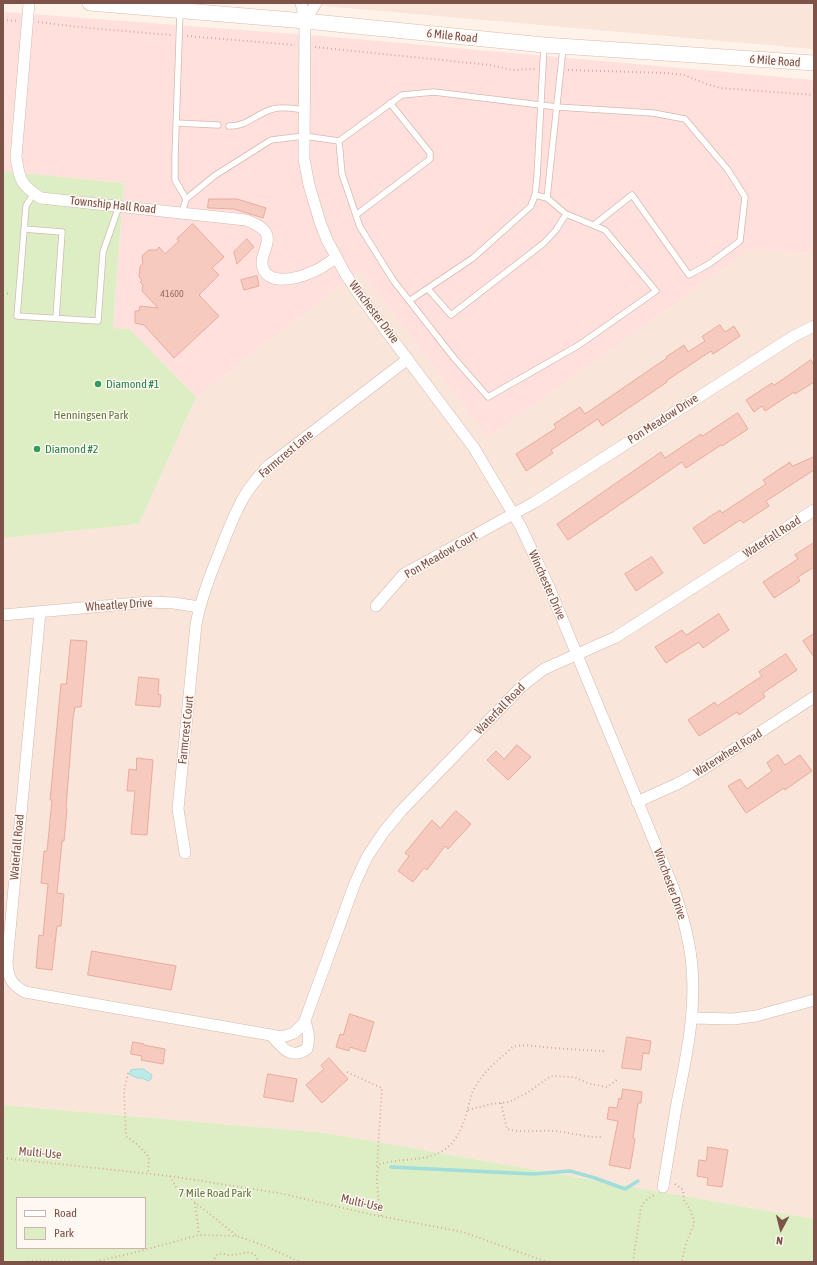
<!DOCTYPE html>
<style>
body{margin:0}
#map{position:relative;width:817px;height:1265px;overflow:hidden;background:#fef2e9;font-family:"Asap Condensed",sans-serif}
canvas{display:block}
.frame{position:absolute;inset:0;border:4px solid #7c5249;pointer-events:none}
.legend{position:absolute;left:16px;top:1197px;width:130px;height:52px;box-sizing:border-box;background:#fff7f1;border:1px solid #cbb5ae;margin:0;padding:5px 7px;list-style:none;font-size:12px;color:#7c5249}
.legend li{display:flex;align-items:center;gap:8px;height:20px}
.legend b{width:20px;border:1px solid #cbb5ae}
.north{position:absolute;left:761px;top:1209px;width:40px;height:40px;-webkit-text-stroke:3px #fff7f1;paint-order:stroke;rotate:187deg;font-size:11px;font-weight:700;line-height:16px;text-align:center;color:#7c5249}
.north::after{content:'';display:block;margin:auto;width:14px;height:18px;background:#7c5249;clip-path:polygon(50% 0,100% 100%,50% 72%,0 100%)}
</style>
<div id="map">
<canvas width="817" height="1265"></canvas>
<div class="frame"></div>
<ul class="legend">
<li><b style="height:5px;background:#fff"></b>Road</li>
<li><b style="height:11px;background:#ddeec5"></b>Park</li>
</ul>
<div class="north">N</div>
</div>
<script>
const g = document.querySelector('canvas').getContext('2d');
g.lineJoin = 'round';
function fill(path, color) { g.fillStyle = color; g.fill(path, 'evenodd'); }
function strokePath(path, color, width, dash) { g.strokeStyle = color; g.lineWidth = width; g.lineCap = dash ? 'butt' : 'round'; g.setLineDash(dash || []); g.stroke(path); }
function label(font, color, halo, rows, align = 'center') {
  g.font = font + ' "Asap Condensed",sans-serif'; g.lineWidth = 3; g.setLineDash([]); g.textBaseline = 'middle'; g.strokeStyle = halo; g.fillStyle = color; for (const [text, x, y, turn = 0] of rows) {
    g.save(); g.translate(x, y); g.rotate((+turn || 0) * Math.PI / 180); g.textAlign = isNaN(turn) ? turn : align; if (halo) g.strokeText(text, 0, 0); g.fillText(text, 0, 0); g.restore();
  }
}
fill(new Path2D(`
 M291 3H814V49Z
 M751 249 814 254V1219L326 1133 3 1105V538L139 524 196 397 361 270 488 438Z`), '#f9e5da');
fill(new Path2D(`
 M5 12 322 36 814 80V254L751 249 488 438 361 270 196 397 130 329 113 328 124 183 3 171V35Z`), '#ffe0dc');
fill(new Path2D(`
 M3 171 124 183 113 328 130 329 196 397 139 524 3 538Z
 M3 1105 326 1133 814 1219V1262H3ZM17 1198H145V1248H17Z`), '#ddeec5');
const water = new Path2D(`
 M143 1069 152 1075 151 1079 148 1081 142 1078H137L129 1074 131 1070Z`);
fill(water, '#bbeae8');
strokePath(water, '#a0dddb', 1);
strokePath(new Path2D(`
 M391 1167 533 1174 570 1171 595 1178 625 1189 638 1181`), '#a0dddb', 3.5);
const building = new Path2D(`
 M209 199H237L266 208 263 218 234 209 208 208Z
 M193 224 224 257 212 268 219 275 199 295 219 316 174 358 144 325 135 323V311H139L140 306 158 308 142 291 143 285 140 282 142 280 139 277 140 267 143 263 142 256 149 250H157L159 247 165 254 179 241 177 239Z
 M247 239 254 247 237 264 234 252Z
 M257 276 259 286 244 290 241 280Z
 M720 325 725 332 734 326 740 336 713 354 711 351 666 381 667 382 602 426 598 419 551 450 553 453 526 471 516 454 556 428 554 424 580 407 585 414 667 358 666 357 684 345 688 352 705 341 702 337Z
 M811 360 814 365V382L795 394 794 392 765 411 762 406 754 412 746 400 772 383 774 385Z
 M738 413 748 429 722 446 721 445 686 468 682 462 568 540 557 524 661 452 665 458 701 434 702 436Z
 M814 457V470L766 501 769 506 743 523 740 520 704 544 693 528 720 510 722 513 766 484 763 480 790 462 792 466Z
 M814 543V567L798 577 800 581 774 598 763 582 798 559 795 555Z
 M652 557 663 573 636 591 625 574Z
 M719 614 729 630 703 648 699 642 666 663 655 647 682 630 686 635Z
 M814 634V657L803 641Z
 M71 640 87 641 81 707H75L73 718 66 808 67 809 64 841H62L57 893 64 894 61 926H57L52 970 36 968 39 935 43 936 48 884 41 883 44 851H47L52 800H50L61 684H66Z
 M786 654 797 670 763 693 765 697 739 715 737 712 699 736 688 720 715 702 717 706 762 676 759 672Z
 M139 677 159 679 158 694 161 695 160 707 136 705Z
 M517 745 531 757 508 780 487 760 496 751 504 759Z
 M778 755 785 765 800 755 812 771 785 790 784 788 746 813 728 786 740 779 747 789 772 771 767 763Z
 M137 758 153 760 147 835 131 834 135 791H127L129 769 136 770Z
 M456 811 471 824 448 849 445 846 427 870 424 868 413 882 398 871 409 856 405 853 432 820 440 828Z
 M92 951 176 966 171 990 88 975Z
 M350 1014 374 1022 365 1052 350 1047 349 1051 336 1047 340 1034 343 1035Z
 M627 1037 651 1041 649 1054 643 1053 641 1070 622 1068Z
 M133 1042 144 1044V1045L165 1049 163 1064 141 1060 142 1056 131 1054Z
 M329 1058 348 1079 322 1103 306 1085 324 1069 321 1066Z
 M268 1074 297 1079 293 1102 264 1097Z
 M623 1089 642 1092 641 1103H638L633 1138 635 1139 630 1169 609 1165 618 1121 607 1119 609 1107 617 1108 619 1098 621 1099Z
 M708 1147 728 1150 722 1187 707 1185 708 1178 697 1176 699 1160 706 1161Z`);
fill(building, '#f6cabe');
strokePath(building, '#eaac9d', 1);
const lane = new Path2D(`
 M180 12 175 157V180L186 199
 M544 45 537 177 535 195 547 198 563 48
 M176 123 218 125
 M229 126C246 127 257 113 273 109 283 106 295 109 305 110
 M34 193 26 206 17 316 98 321 103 252 119 206
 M547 198 566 214 605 230 656 291 579 345 488 397 454 358 393 280 360 227 342 174 339 141 402 95 434 92 557 107 653 113 685 119 728 170 745 197 740 241 709 264 689 275 632 195 594 225
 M182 213 186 199 214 176 271 140 304 136 339 141
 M356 215 430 159V153L390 103
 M24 229 62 232 56 318
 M428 289 451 315 544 243 556 230 566 214
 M409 301 473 258 531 206 535 195`);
const street = new Path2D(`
 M29 3 16 157C19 180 22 186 41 198L246 220C253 223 262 226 266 233 271 243 261 254 262 264 265 287 297 279 312 272 321 269 328 263 336 258
 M301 3 305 21 304 159 309 185 320 222 327 240 346 275 360 296 474 448 521 527 549 587 673 887C682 913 690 940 692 967 696 1013 686 1058 677 1103 672 1131 668 1159 663 1187
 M305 21 316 3
 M376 606 404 574 535 502 794 336 814 326
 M40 612 7 962C8 978 11 984 25 992L282 1037 294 1033 304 1023 355 883 367 857 383 833 401 811 522 686 544 669 616 637 814 510
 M3 615 149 602 174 603 199 607
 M637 802 679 783 702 770 814 697
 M185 853 178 809 196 624C201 598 210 575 220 551 227 533 234 514 244 497 250 486 259 476 268 466L408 359
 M692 1018 733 1019 756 1016 814 1000
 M272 1036C282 1048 291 1060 307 1049 310 1038 308 1031 305 1021`);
const secondary = new Path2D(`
 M90 3 305 21 544 45 814 63`);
strokePath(lane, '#d5b9b0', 7);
strokePath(street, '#d5b9b0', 12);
strokePath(secondary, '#dabaaf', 16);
strokePath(new Path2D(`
 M3 20 18 21
 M38 22 88 28 171 35
 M187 36 295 45
 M315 47 490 65 512 70 535 69
 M568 70 667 73 684 75 704 83 720 88 814 95
 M3 293 11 294
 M347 1072 382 1088 377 1167
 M128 1073 124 1091 126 1136 138 1145 149 1157 148 1173
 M501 1103 507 1129C521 1133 538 1130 553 1131 570 1132 586 1138 602 1137
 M468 1110 491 1104 509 1102 527 1093 551 1076 574 1077 590 1084 607 1087 618 1079
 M3 1158 170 1176 284 1194 369 1214 463 1232 547 1262
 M170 1176 176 1187 237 1236 263 1245 300 1262
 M675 1184 683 1190 684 1200 690 1209 694 1221 693 1226 685 1246 682 1262
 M195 1203 199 1235
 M381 1216C380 1203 373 1175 380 1164 400 1158 425 1162 444 1150 461 1138 465 1119 470 1100 474 1082 490 1067 504 1055 507 1053 510 1048 513 1047 521 1044 535 1046 543 1047 564 1049 584 1050 604 1051
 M24 1262 32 1261 92 1262 129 1254 199 1235 237 1236
 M212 1262 217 1255 223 1253C234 1261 254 1242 258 1262
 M633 1262 641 1208C643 1202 649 1197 655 1195`), '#dcaca0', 2, [1, 3]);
strokePath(lane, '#fff', 5.5);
strokePath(street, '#fff', 11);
strokePath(secondary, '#fff', 15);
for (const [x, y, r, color] of [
 [98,384,4,"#2e9e5b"],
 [37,449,4,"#2e9e5b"]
]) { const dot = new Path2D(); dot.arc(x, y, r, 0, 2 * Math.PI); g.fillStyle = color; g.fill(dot); strokePath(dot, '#fff7f1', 1.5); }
label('10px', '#9a7066', null, [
 ["41600",172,294]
]);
label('12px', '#7c5249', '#fff7f1', [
 ["6 Mile Road",452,36,6],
 ["6 Mile Road",775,61,4],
 ["Township Hall Road",113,205,6],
 ["Winchester Drive",374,312,53],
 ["Pon Meadow Drive",663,419,-33],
 ["Farmcrest Lane",286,454,-40],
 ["Waterfall Road",772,537,-33],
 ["Pon Meadow Court",441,555,-30],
 ["Winchester Drive",547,585,66],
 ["Wheatley Drive",119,605,-4],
 ["Waterfall Road",500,709,-46],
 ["Farmcrest Court",186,730,-84],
 ["Waterwheel Road",728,753,-32],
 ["Waterfall Road",17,847,-85],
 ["Winchester Drive",670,884,70],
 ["Multi-Use",40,1153,5],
 ["Multi-Use",362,1203,13]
]);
label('12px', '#27864d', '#fff7f1', [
 ["Diamond #1",106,384],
 ["Diamond #2",45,449]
], 'left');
label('12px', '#5c7c3d', '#fff7f1', [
 ["Henningsen Park",91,415],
 ["7 Mile Road Park",215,1193]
]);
</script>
